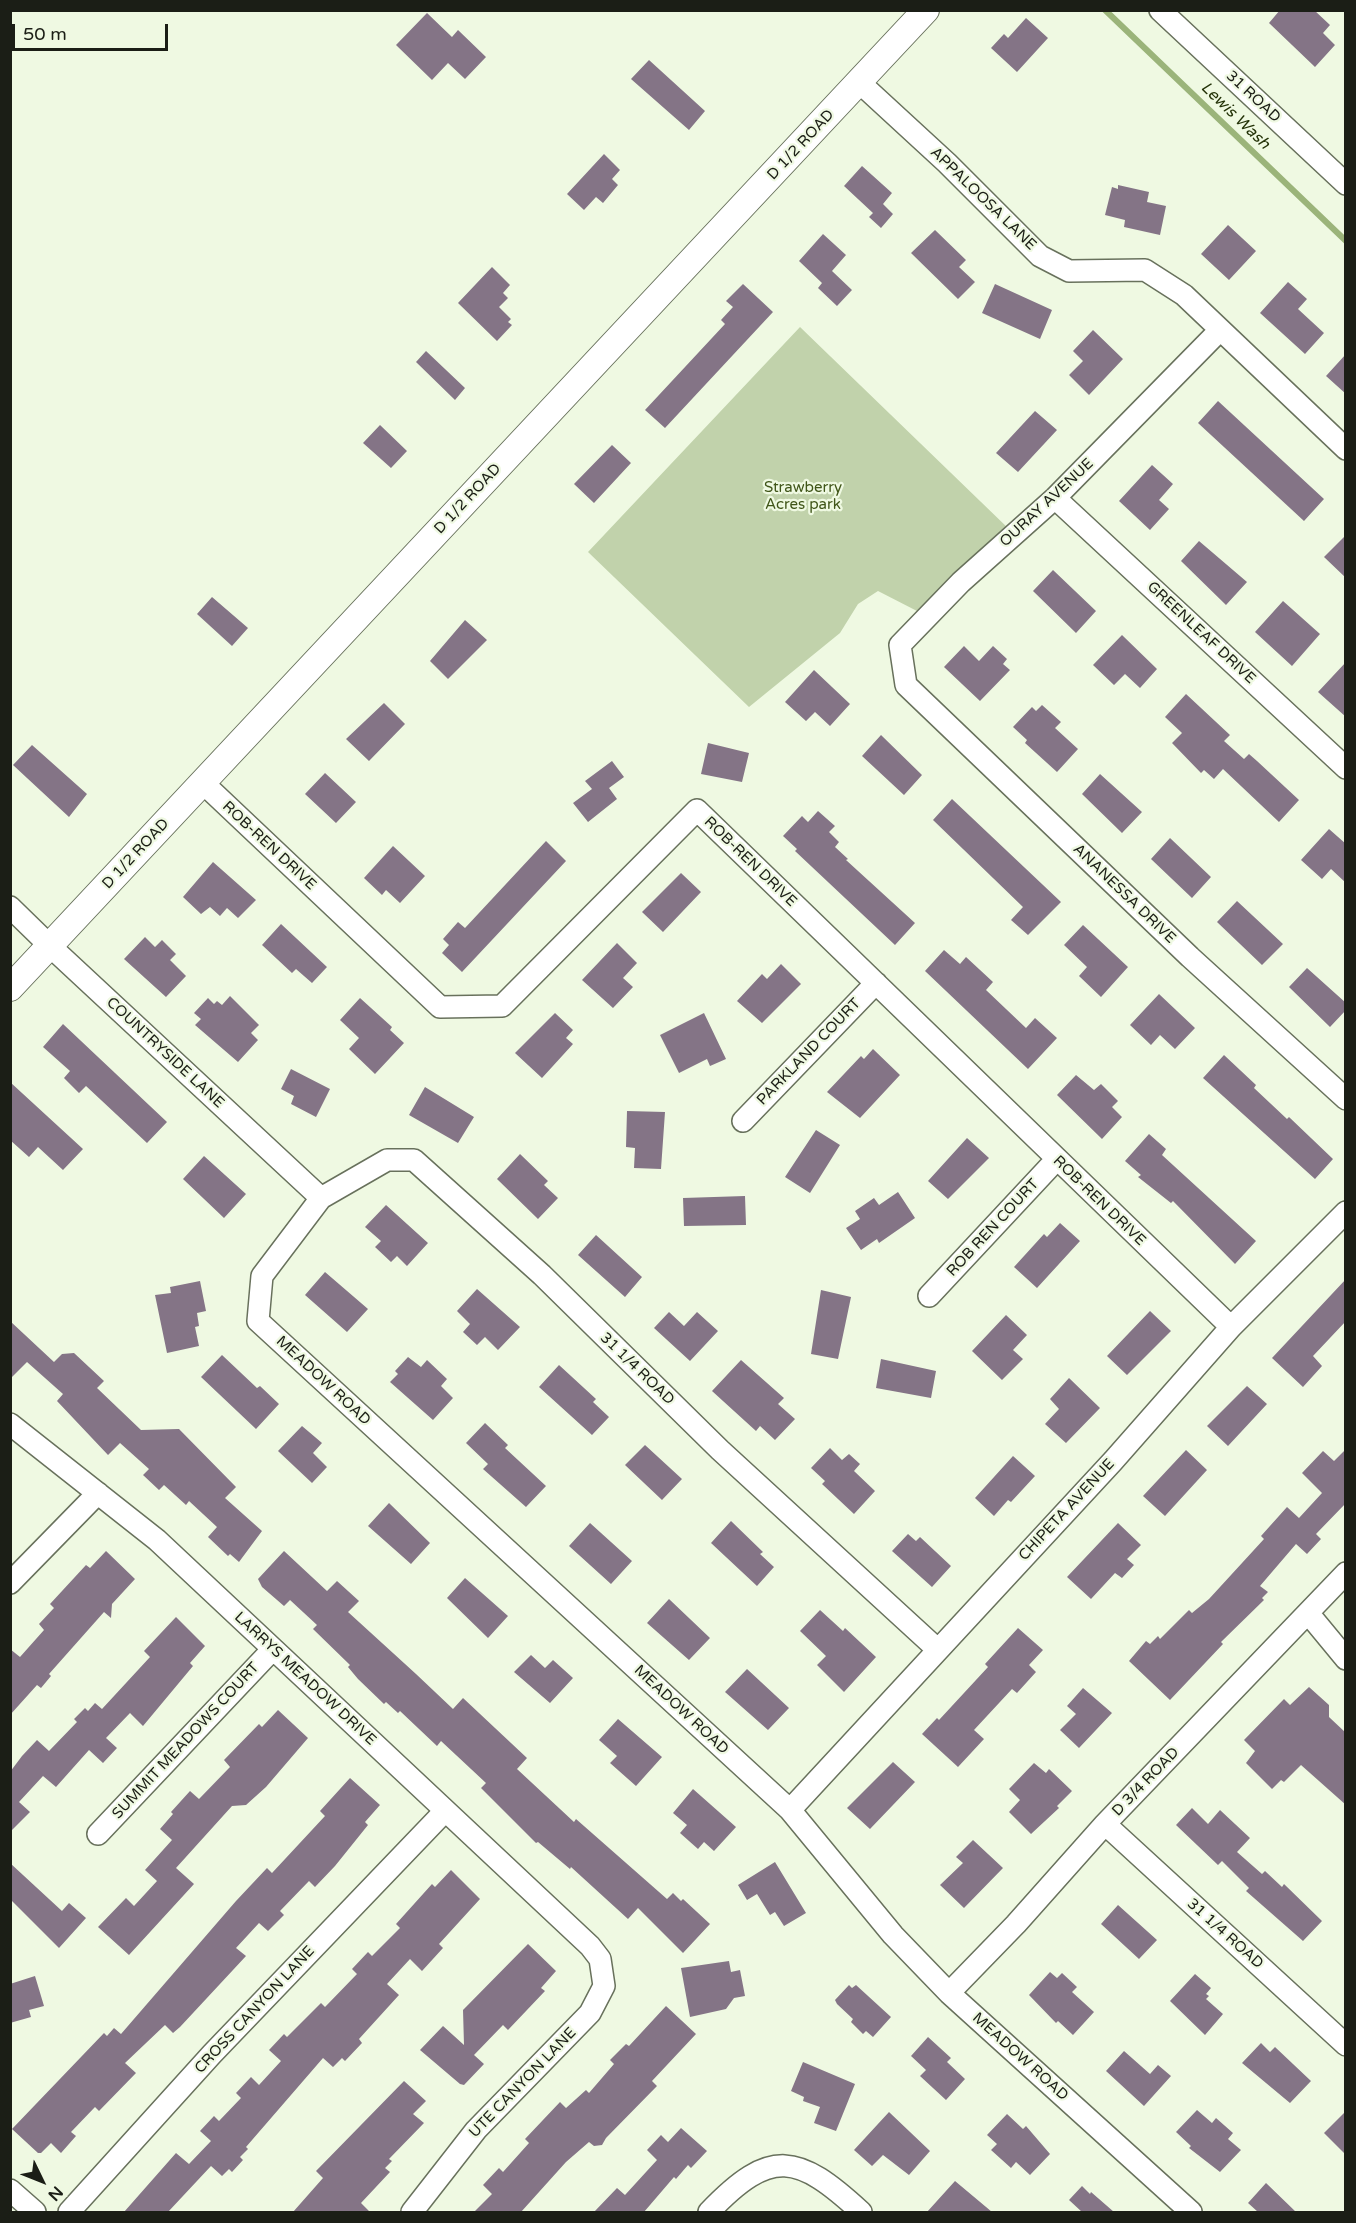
<!DOCTYPE html>
<style>
body{margin:0}
#map{position:relative;width:1356px;height:2223px;overflow:hidden;background:#eff9e2;font-family:"Varela Round",sans-serif}
canvas{display:block}
.frame{position:absolute;inset:0;border:12px solid #1b1e16;pointer-events:none}
.north{position:absolute;left:12px;top:2151px;width:60px;height:60px;-webkit-text-stroke:4px #eff9e2;paint-order:stroke;rotate:133deg;font-size:16px;font-weight:700;line-height:24px;text-align:center;color:#1b1e16}
.north::after{content:'';display:block;margin:auto;width:21px;height:27px;background:#1b1e16;clip-path:polygon(50% 0,100% 100%,50% 72%,0 100%)}
.scale{position:absolute;left:12px;top:24px;width:156px;height:27px;box-sizing:border-box;border:3px solid #1b1e16;border-top:0;padding-left:8px;font-size:18px;line-height:21px;white-space:nowrap;color:#1b1e16;-webkit-text-stroke:4px #eff9e2;paint-order:stroke}
</style>
<div id="map">
<canvas width="1356" height="2223"></canvas>
<div class="frame"></div>
<div class="north">N</div>
<div class="scale">50 m</div>
</div>
<script>
const g = document.querySelector('canvas').getContext('2d');
g.lineJoin = 'round';
function fill(path, color) { g.fillStyle = color; g.fill(path, 'evenodd'); }
function strokePath(path, color, width, dash) { g.strokeStyle = color; g.lineWidth = width; g.lineCap = dash ? 'butt' : 'round'; g.setLineDash(dash || []); g.stroke(path); }
function label(font, color, halo, rows, align = 'center') {
  g.font = font + ' "Varela Round",sans-serif'; g.lineWidth = 4.5; g.setLineDash([]); g.textBaseline = 'middle'; g.strokeStyle = halo; g.fillStyle = color; for (const [text, x, y, turn = 0] of rows) {
    g.save(); g.translate(x, y); g.rotate((+turn || 0) * Math.PI / 180); g.textAlign = isNaN(turn) ? turn : align; if (halo) g.strokeText(text, 0, 0); g.fillText(text, 0, 0); g.restore();
  }
}
fill(new Path2D(`
 M800 327 1010 530 917 611 878 591 858 604 840 633 749 707 588 552Z`), '#c1d2ab');
strokePath(new Path2D(`
 M1105 10 1346 241`), '#9bb47a', 6);
fill(new Path2D(`
 M1280 10H1314L1330 25 1323 33 1335 45 1315 67 1269 23Z
 M427 13 452 37 458 30 486 57 465 79 448 63 432 80 396 45Z
 M1026 18 1048 38 1017 72 991 48 1004 34 1008 38Z
 M649 60 705 111 689 130 631 79Z
 M604 154 620 170 612 179 618 185 603 203 596 197 584 210 567 194Z
 M862 166 892 193 883 204 893 214 881 228 869 217 873 213 844 186Z
 M1118 185 1149 192 1147 202 1166 206 1160 235 1124 227 1125 220 1105 215 1112 187 1118 189Z
 M1228 225 1256 251 1229 280 1201 254Z
 M935 230 966 260 959 267 975 282 958 299 911 253Z
 M823 234 846 255 832 271 852 290 837 306 818 288 822 283 799 261Z
 M492 267 510 285 503 293 508 298 499 307 511 319 508 322 512 325 497 341 458 303Z
 M1288 282 1307 299 1298 309 1324 333 1305 354 1260 313Z
 M743 284 773 312 665 428 645 410 725 324 721 320 733 307 726 301Z
 M995 284 1052 310 1040 339 982 313Z
 M1093 330 1123 359 1089 395 1069 375 1083 361 1073 351Z
 M426 351 465 388 455 400 416 362Z
 M1346 354V394L1326 376Z
 M1218 401 1324 499 1304 521 1198 423Z
 M1035 411 1057 430 1018 472 996 453Z
 M380 425 407 451 391 468 363 443Z
 M612 445 631 463 594 503 574 484Z
 M1152 465 1173 484 1159 500 1169 509 1150 530 1119 501Z
 M1346 535V578L1324 557Z
 M1199 541 1247 582 1226 605 1181 561Z
 M1053 570 1096 611 1076 633 1033 591Z
 M212 597 248 628 232 646 197 614Z
 M1283 601 1320 634 1292 666 1255 632Z
 M465 620 487 640 448 679 430 661Z
 M1122 635 1157 669 1140 688 1125 674 1114 685 1093 665Z
 M964 646 979 661 993 646 1007 659 1003 664 1010 670 980 701 944 667Z
 M1346 662V717L1318 692Z
 M814 670 850 704 830 726 815 712 806 721 785 702Z
 M1186 694 1230 735 1224 741 1244 759 1249 754 1257 761 1299 800 1279 822 1223 769 1214 779 1204 770 1201 773 1172 743 1182 733 1165 717Z
 M384 703 405 724 369 761 346 739Z
 M1042 705 1061 722 1055 728 1078 749 1057 772 1025 743 1027 740 1013 727 1032 707 1036 711Z
 M881 735 922 775 904 795 862 756Z
 M708 743 749 753 742 782 701 774Z
 M32 745 87 794 69 817 13 765Z
 M612 761 624 777 609 788 617 799 588 822 573 803 592 789 585 781Z
 M325 773 356 802 336 823 305 794Z
 M1100 774 1142 812 1122 833 1082 794Z
 M952 799 1061 902 1028 935 1011 920 1023 907 933 820Z
 M818 811 835 826 829 832 839 842 835 847 848 859 846 860 915 923 895 945 795 851 797 849 783 836 802 816 808 822Z
 M1329 829 1346 844V883L1331 869 1322 879 1301 860Z
 M1170 838 1211 877 1192 898 1151 859Z
 M546 841 566 861 462 972 442 953 449 945 443 939 458 922 465 928Z
 M393 846 425 876 400 903 386 890 382 895 364 878Z
 M213 862 256 900 238 918 227 908 220 916 210 907 201 914 183 897Z
 M681 873 701 892 663 932 642 912Z
 M1237 901 1283 944 1262 965 1217 922Z
 M281 924 327 967 312 983 296 969 292 973 262 945Z
 M1083 925 1128 967 1101 997 1079 976 1087 967 1064 945Z
 M145 937 155 947 162 940 176 954 170 960 186 976 166 997 124 959Z
 M617 943 637 963 623 978 633 987 613 1008 582 980Z
 M944 950 960 964 966 957 993 982 986 990 1026 1028 1035 1018 1057 1038 1028 1069 925 971Z
 M781 964 801 984 762 1023 737 1001 762 974 767 979Z
 M1307 968 1346 1003V1010L1330 1027 1289 987Z
 M1159 994 1195 1028 1175 1049 1160 1035 1151 1045 1130 1025Z
 M230 996 259 1025 251 1033 258 1040 238 1062 195 1025 201 1019 194 1013 208 998 214 1004 217 1001 222 1005Z
 M360 998 392 1027 390 1030 404 1043 375 1074 349 1049 359 1038 340 1020Z
 M555 1013 573 1030 566 1038 573 1044 542 1078 515 1053Z
 M704 1013 726 1059 710 1066 707 1059 679 1073 660 1035Z
 M63 1024 167 1122 147 1143 86 1086 79 1093 64 1078 70 1071 43 1047Z
 M873 1049 900 1075 860 1118 827 1092 861 1056 864 1059Z
 M1224 1055 1256 1085 1254 1088 1287 1119 1289 1117 1333 1159 1315 1179 1203 1078Z
 M291 1069 330 1089 316 1117 291 1104 294 1096 281 1089Z
 M1076 1075 1094 1090 1101 1084 1118 1101 1112 1107 1122 1117 1102 1139 1057 1095Z
 M10 1082 83 1149 63 1170 38 1147 29 1157 10 1140Z
 M425 1087 474 1117 458 1143 409 1115Z
 M627 1111 665 1112 661 1169 634 1168 635 1148 626 1147Z
 M816 1130 840 1145 810 1193 785 1177Z
 M1149 1134 1166 1149 1162 1155 1256 1241 1235 1264 1173 1201 1171 1203 1138 1177 1141 1175 1125 1161Z
 M967 1138 989 1158 948 1199 928 1181Z
 M520 1154 548 1181 544 1185 558 1198 538 1219 497 1179Z
 M204 1156 246 1194 224 1218 183 1179Z
 M898 1192 915 1218 879 1243 877 1239 861 1250 846 1228 860 1219 855 1211 874 1198 879 1205Z
 M745 1196 746 1225 684 1226 683 1198Z
 M386 1205 428 1243 407 1266 397 1256 391 1262 375 1247 381 1241 365 1227Z
 M1060 1223 1080 1241 1037 1288 1014 1267 1044 1234 1047 1237Z
 M596 1235 642 1277 625 1297 578 1255Z
 M325 1272 368 1309 347 1332 305 1295Z
 M1346 1279V1321L1313 1356 1322 1366 1303 1387 1272 1358Z
 M200 1281 206 1311 197 1313 199 1326 195 1327 199 1346 167 1353 155 1295 171 1293 170 1287Z
 M477 1289 520 1327 498 1350 485 1337 477 1345 463 1332 470 1324 457 1311Z
 M821 1290 851 1297 838 1359 811 1354Z
 M1150 1311 1171 1331 1127 1375 1107 1356Z
 M669 1312 684 1326 697 1312 718 1331 690 1361 654 1328Z
 M1006 1315 1027 1335 1013 1350 1023 1359 1002 1380 972 1351Z
 M10 1321 54 1362 62 1354 74 1353 104 1381 97 1388 141 1430 179 1429 236 1487 225 1498 262 1531 239 1562 230 1554 228 1556 208 1537 217 1527 189 1501 186 1505 164 1485 159 1490 143 1475 149 1469 120 1443 108 1455 57 1401 63 1394 27 1362 10 1379Z
 M222 1355 257 1388 260 1386 279 1404 256 1429 201 1377Z
 M408 1357 421 1367 427 1360 447 1379 441 1386 453 1398 433 1420 390 1382 398 1374 395 1371Z
 M881 1359 936 1371 931 1398 876 1388Z
 M741 1360 784 1398 778 1404 795 1419 775 1440 760 1426 756 1431 712 1391Z
 M559 1365 596 1399 593 1402 609 1417 592 1435 539 1387Z
 M1069 1378 1100 1408 1066 1443 1045 1424 1059 1409 1050 1399Z
 M1247 1386 1267 1404 1228 1446 1207 1426Z
 M485 1423 508 1445 505 1448 546 1486 526 1507 483 1469 488 1464 466 1443Z
 M302 1426 322 1443 313 1453 327 1467 312 1483 278 1451Z
 M645 1445 682 1479 662 1500 625 1465Z
 M830 1448 842 1460 849 1454 860 1464 854 1471 875 1491 854 1514 822 1484 825 1481 811 1468Z
 M1346 1449V1503L1316 1534 1321 1539 1307 1554 1296 1544 1260 1586 1268 1592 1262 1598 1264 1600 1221 1642 1223 1644 1170 1700 1129 1661 1146 1641 1150 1644 1158 1636 1160 1639 1189 1610 1192 1613 1209 1599 1264 1539 1261 1536 1287 1507 1299 1518 1322 1493 1302 1473 1323 1451 1334 1461Z
 M1186 1450 1207 1470 1165 1516 1143 1496Z
 M1013 1456 1035 1476 1011 1502 1008 1500 994 1516 975 1498Z
 M389 1503 430 1543 411 1564 368 1526Z
 M731 1521 763 1552 760 1554 774 1567 757 1586 711 1543Z
 M590 1523 632 1561 611 1584 569 1546Z
 M1118 1523 1141 1545 1127 1559 1134 1565 1122 1578 1115 1573 1091 1599 1067 1577Z
 M908 1534 916 1541 920 1537 951 1566 932 1587 892 1551Z
 M106 1551 135 1579 112 1604 111 1618 104 1612 49 1674 51 1676 41 1688 37 1685 10 1715V1649L20 1657 44 1630 39 1624 54 1608 50 1604 86 1565 90 1568Z
 M284 1551 327 1591 337 1581 359 1601 348 1612 416 1674 453 1709 463 1698 527 1758 517 1769 574 1822 576 1819 667 1899 673 1893 681 1901 683 1899 710 1924 683 1953 638 1908 628 1919 571 1867 570 1869 538 1842 536 1843 481 1788 486 1783 441 1741 437 1746 400 1711 398 1713 386 1702 384 1704 358 1679 348 1667 350 1665 313 1629 317 1625 290 1600 284 1606 262 1587 258 1579Z
 M465 1578 508 1616 488 1638 447 1598Z
 M669 1599 710 1638 689 1660 647 1623Z
 M820 1610 843 1631 845 1628 876 1657 844 1692 817 1665 826 1656 800 1631Z
 M176 1617 205 1646 190 1663 193 1666 143 1726 130 1713 106 1738 117 1748 103 1763 89 1750 56 1787 43 1776 19 1802 30 1812 10 1832V1772L22 1756 37 1740 49 1751 77 1722 74 1719 85 1708 88 1711 95 1703 102 1709 150 1657 144 1651Z
 M1018 1628 1043 1650 1029 1665 1036 1672 1017 1693 1012 1689 974 1730 984 1739 958 1767 922 1734 937 1718 939 1720 988 1667 985 1664Z
 M531 1655 545 1668 553 1660 573 1678 550 1703 514 1672Z
 M747 1669 789 1708 768 1730 725 1692Z
 M1309 1687 1329 1705V1717L1346 1733V1805L1301 1765 1284 1782 1281 1780 1272 1789 1246 1763 1255 1751 1244 1740 1284 1699 1290 1705Z
 M1083 1688 1112 1713 1079 1748 1060 1730 1076 1714 1067 1706Z
 M278 1710 308 1738 266 1787 246 1805 232 1806 176 1868 194 1884 129 1955 98 1927 126 1898 134 1906 157 1881 145 1870 172 1840 160 1829 173 1814 171 1812 190 1791 199 1799 230 1767 224 1760 259 1724 262 1727Z
 M618 1719 662 1757 636 1786 610 1763 617 1756 599 1740Z
 M893 1762 915 1782 870 1829 847 1808Z
 M1034 1763 1046 1773 1049 1769 1072 1791 1057 1806 1059 1808 1031 1834 1009 1812 1020 1800 1009 1789Z
 M350 1778 380 1805 365 1822 368 1825 335 1866 315 1887 309 1881 280 1911 284 1915 268 1931 259 1923 236 1948 246 1956 180 2027 173 2033 165 2025 125 2063 136 2073 99 2111 95 2107 71 2132 76 2136 61 2153 51 2143 41 2153H38L12 2129 104 2033 107 2036 114 2028 121 2034 236 1901 267 1868 272 1873 325 1816 320 1811Z
 M693 1789 736 1827 714 1851 704 1842 698 1849 680 1833 687 1825 673 1813Z
 M1192 1808 1208 1824 1220 1810 1250 1838 1237 1852 1262 1874 1265 1871 1282 1887 1284 1884 1322 1921 1303 1941 1246 1891 1249 1888 1222 1861 1218 1865 1176 1825Z
 M973 1840 1003 1868 964 1908 940 1885 963 1863 956 1857Z
 M775 1862 806 1913 784 1926 775 1912 770 1915 757 1894 747 1900 738 1885Z
 M10 1863 62 1911 69 1903 86 1918 59 1948 10 1899Z
 M451 1870 480 1899 439 1944 443 1948 422 1971 410 1959 387 1984 399 1995 359 2039 362 2043 345 2061 342 2058 333 2067 323 2058 246 2147 248 2149 240 2157 243 2160 232 2172 229 2169 222 2176 211 2166 168 2212H124L176 2153 189 2164 211 2141 200 2131 214 2116 219 2121 241 2098 236 2093 251 2077 259 2085 281 2061 269 2050 284 2034 287 2037 321 2003 325 2007 357 1974 352 1969 368 1952 372 1956 400 1928 396 1924 432 1884 435 1887Z
 M1118 1905 1157 1940 1139 1959 1101 1924Z
 M528 1944 556 1971 541 1988 545 1991 508 2030 503 2025 474 2055 484 2064 464 2085 460 2084 420 2050 443 2026 464 2045 463 2010Z
 M729 1961 731 1972 740 1970 745 1996 734 1998 726 2009 690 2017 681 1968Z
 M1050 1972 1057 1978 1062 1973 1077 1987 1072 1992 1094 2012 1073 2035 1058 2021 1056 2023 1029 1995Z
 M1195 1974 1211 1988 1206 1994 1209 1996 1206 1999 1223 2014 1205 2035 1170 2001Z
 M35 1976 44 2006 29 2010 31 2017 10 2023V1984Z
 M849 1985 852 1988 856 1985 891 2017 873 2037 866 2031 863 2034 851 2022 853 2019 837 2004 835 2000Z
 M666 2006 696 2034 652 2081 657 2086 606 2138 602 2145 594 2146 589 2142 566 2162 521 2212H474L492 2194 483 2185 499 2168 503 2172 529 2143 525 2139 560 2102 566 2108 586 2090 589 2093 614 2064 610 2060 626 2044 629 2046Z
 M928 2037 951 2058 947 2062 965 2079 946 2100 920 2076 926 2070 911 2056Z
 M1261 2043 1270 2052 1275 2047 1311 2081 1290 2103 1242 2063Z
 M1124 2051 1150 2074 1158 2065 1171 2076 1144 2106 1106 2071Z
 M803 2062 855 2084 836 2131 814 2123 820 2107 803 2101 804 2097 791 2091Z
 M404 2081 426 2101 413 2114 424 2123 389 2159 392 2161 385 2168 390 2172 361 2203 370 2212H293L323 2178 316 2171Z
 M1197 2110 1212 2123 1216 2118 1233 2133 1228 2139 1241 2150 1220 2172 1189 2148 1191 2146 1176 2132Z
 M1346 2111V2155L1324 2133Z
 M889 2112 930 2151 909 2175 883 2155 872 2166 854 2150Z
 M1007 2114 1023 2129 1026 2126 1050 2154 1030 2175 1016 2162 1011 2168 991 2150 997 2144 987 2135Z
 M681 2128 707 2151 691 2168 688 2165 676 2179 674 2177 644 2212H594L617 2188 625 2195 657 2160 647 2150 661 2135 668 2142Z
 M955 2181 992 2212H927Z
 M1266 2183 1296 2212H1258L1248 2203Z
 M1082 2186 1090 2194 1091 2192 1114 2212H1082L1069 2200Z`), '#847486');
const minor = new Path2D(`
 M1160 10 1346 184
 M859 82 947 163 1040 256 1069 271 1145 270 1184 295 1346 449
 M1220 330 1055 498 961 582 900 645 906 685 1190 957 1346 1099
 M1055 498 1346 768
 M202 782 440 1007 502 1006 697 810 1231 1327
 M10 907 50 946 321 1198
 M743 1121 876 983
 M929 1296 1056 1160
 M10 1424 157 1540 590 1946 600 1959 604 1986 590 2013 476 2130 412 2212
 M10 1583 98 1493
 M1308 1613 1346 1659
 M937 1649 720 1450 542 1275 414 1160H387L321 1198 262 1276 258 1321 790 1810 893 1935 949 1993 1191 2212
 M790 1810 1113 1461 1231 1327 1346 1212
 M1105 1824 1346 2045
 M98 1834 273 1649
 M949 1993 1016 1924 1105 1824 1346 1573
 M10 2190 35 2212
 M69 2212 212 2054 445 1811
 M709 2212C771 2147 798 2154 861 2212`);
const major = new Path2D(`
 M10 988 926 10`);
strokePath(minor, '#68715c', 24);
strokePath(major, '#68715c', 28);
strokePath(minor, '#fff', 21);
strokePath(major, '#fff', 26);
label('15px', '#1b1e16', '#eff9e2', [
 ["31 ROAD",1253,97,43],
 ["D 1/2 ROAD",801,145,-47],
 ["APPALOOSA LANE",983,199,44],
 ["D 1/2 ROAD",468,499,-47],
 ["OURAY AVENUE",1047,503,-43],
 ["GREENLEAF DRIVE",1201,633,43],
 ["ROB-REN DRIVE",269,846,43],
 ["D 1/2 ROAD",136,854,-47],
 ["ROB-REN DRIVE",750,862,44],
 ["ANANESSA DRIVE",1124,894,44],
 ["PARKLAND COURT",809,1052,-46],
 ["COUNTRYSIDE LANE",165,1053,43],
 ["ROB-REN DRIVE",1099,1201,44],
 ["ROB REN COURT",993,1228,-47],
 ["31 1/4 ROAD",637,1369,44],
 ["MEADOW ROAD",323,1381,43],
 ["CHIPETA AVENUE",1067,1510,-47],
 ["LARRYS MEADOW DRIVE",305,1679,43],
 ["MEADOW ROAD",681,1710,43],
 ["SUMMIT MEADOWS COURT",186,1741,-47],
 ["D 3/4 ROAD",1146,1782,-46],
 ["31 1/4 ROAD",1225,1934,42],
 ["CROSS CANYON LANE",255,2010,-47],
 ["MEADOW ROAD",1020,2057,42],
 ["UTE CANYON LANE",523,2083,-46]
]);
label('15px', '#405619', '#eff9e2', [
 ["Strawberry",803,488],
 ["Acres park",803,505]
]);
label('italic 16px', '#243308', '#eff9e2', [
 ["Lewis Wash",1235,116,44]
]);
</script>
